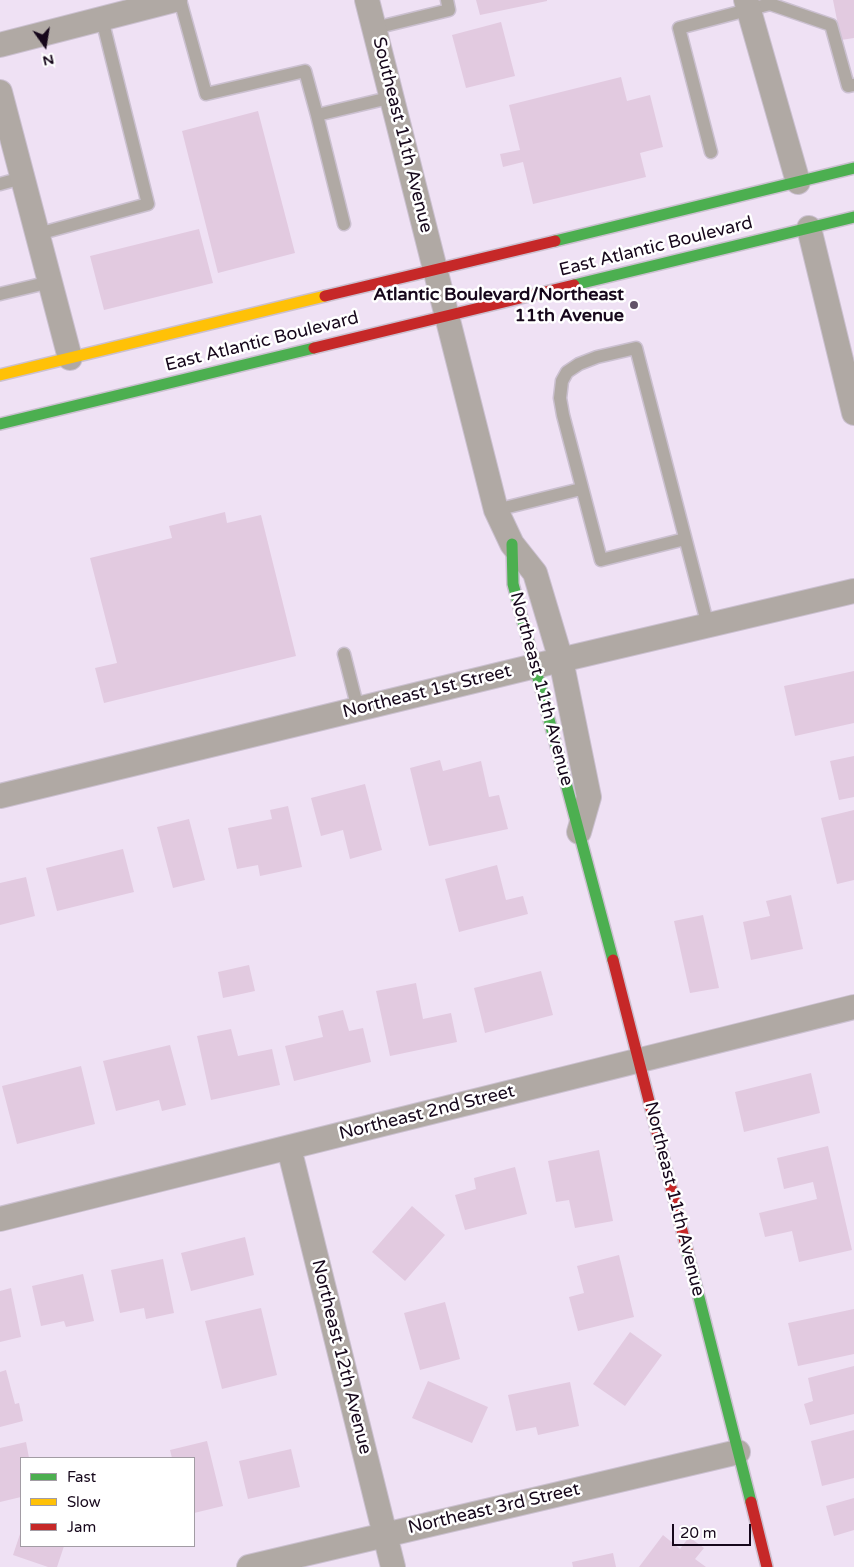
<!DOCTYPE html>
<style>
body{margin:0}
#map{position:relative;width:854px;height:1567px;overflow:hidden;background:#efe1f4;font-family:"Varela Round",sans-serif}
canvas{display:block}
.legend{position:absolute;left:20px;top:1457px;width:175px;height:90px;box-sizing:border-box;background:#fff;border:1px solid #a29ca4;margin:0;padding:6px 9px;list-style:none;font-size:15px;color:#16071b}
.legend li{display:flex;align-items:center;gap:10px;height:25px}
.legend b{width:25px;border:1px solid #a29ca4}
.north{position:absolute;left:20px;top:20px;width:50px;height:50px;-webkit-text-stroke:4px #fff;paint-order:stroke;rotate:167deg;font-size:14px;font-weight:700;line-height:20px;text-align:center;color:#16071b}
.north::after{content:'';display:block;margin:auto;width:18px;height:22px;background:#16071b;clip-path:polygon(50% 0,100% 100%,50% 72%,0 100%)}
.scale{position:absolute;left:672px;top:1524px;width:79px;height:22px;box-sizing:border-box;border:2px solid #16071b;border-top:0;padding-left:6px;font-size:15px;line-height:18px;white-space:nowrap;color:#16071b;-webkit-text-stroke:4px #fff;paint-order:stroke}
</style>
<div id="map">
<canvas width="854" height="1567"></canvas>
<ul class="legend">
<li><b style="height:6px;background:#4caf50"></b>Fast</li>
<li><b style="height:6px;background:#ffc107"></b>Slow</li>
<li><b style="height:6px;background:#c62828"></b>Jam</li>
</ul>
<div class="north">N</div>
<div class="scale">20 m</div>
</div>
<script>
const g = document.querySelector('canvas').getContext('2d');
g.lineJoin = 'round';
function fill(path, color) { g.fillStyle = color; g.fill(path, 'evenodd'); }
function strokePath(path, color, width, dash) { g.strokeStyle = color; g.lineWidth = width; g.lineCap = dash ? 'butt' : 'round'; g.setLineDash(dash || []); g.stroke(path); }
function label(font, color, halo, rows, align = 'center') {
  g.font = font + ' "Varela Round",sans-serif'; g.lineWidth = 5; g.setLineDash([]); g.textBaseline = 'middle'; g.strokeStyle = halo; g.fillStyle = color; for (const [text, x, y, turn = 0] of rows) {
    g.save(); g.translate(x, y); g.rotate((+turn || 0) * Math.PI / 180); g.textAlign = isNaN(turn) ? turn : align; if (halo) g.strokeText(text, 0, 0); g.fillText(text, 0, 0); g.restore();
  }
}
fill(new Path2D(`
 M476 0H547V1L480 15Z
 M833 0H854V38L841 40Z
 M501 22 515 76 466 88 452 35Z
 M621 77 627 101 650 95 663 147 640 153 646 177 533 204 523 162 503 167 500 154 520 150 509 105Z
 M258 111 295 253 218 273 182 131Z
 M199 229 213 283 104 310 90 256Z
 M225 512 227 523 261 515 296 656 104 703 95 668 117 663 90 558 172 538 169 526Z
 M854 671V723L795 736 784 686Z
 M854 756V797L839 800 830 761Z
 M440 760 443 771 481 761 489 797 499 795 508 829 429 846 410 768Z
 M365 784 382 850 350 859 343 830 321 836 311 798Z
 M288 806 302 867 260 876 258 865 237 869 228 828 272 819 270 810Z
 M854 810V880L837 884 821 818Z
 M189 819 205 880 173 888 157 827Z
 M123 849 134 892 57 911 46 868Z
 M497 865 506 900 523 896 528 914 459 932 445 879Z
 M26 877 35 916 0 925V883Z
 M791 895 803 949 751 960 743 922 770 916 766 901Z
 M703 915 719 988 690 993 674 921Z
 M249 965 255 991 223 998 218 972Z
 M541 971 553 1015 485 1033 474 988Z
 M416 983 423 1019 451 1013 457 1042 390 1056 376 991Z
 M343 1010 349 1031 363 1028 371 1062 294 1081 285 1046 323 1037 318 1016Z
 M231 1029 238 1056 272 1049 280 1085 211 1100 197 1036Z
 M170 1045 186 1105 162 1111 159 1100 116 1111 103 1061Z
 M81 1066 95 1124 17 1144 2 1086Z
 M811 1073 820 1113 744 1132 735 1092Z
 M828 1146 852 1250 799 1262 792 1231 765 1237 759 1213 817 1199 813 1182 784 1189 777 1158Z
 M599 1150 613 1221 575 1228 569 1200 556 1202 548 1161Z
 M515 1167 527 1214 465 1230 455 1195 476 1189 474 1178Z
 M412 1206 445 1235 405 1281 372 1252Z
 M245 1237 254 1275 191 1291 181 1253Z
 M619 1255 634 1317 578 1331 569 1297 584 1293 577 1266Z
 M163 1259 174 1313 146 1319 144 1308 120 1313 111 1270Z
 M83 1274 94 1321 66 1327 64 1321 41 1326 32 1286Z
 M11 1288 21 1337 0 1342V1291Z
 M445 1302 460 1359 420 1370 404 1313Z
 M261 1308 277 1375 222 1389 205 1321Z
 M854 1309V1354L798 1366 788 1323Z
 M630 1332 662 1355 625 1406 593 1384Z
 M854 1366V1414L810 1425 804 1404 813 1401 808 1378Z
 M6 1370 15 1404 19 1403 23 1421 0 1427V1372Z
 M428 1381 488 1407 472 1443 412 1418Z
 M570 1382 579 1426 538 1435 536 1427 516 1431 508 1395Z
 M854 1430V1478L822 1486 811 1441Z
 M207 1441 223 1506 194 1513V1458H172L170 1450Z
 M26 1442 29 1458H21V1497L0 1502V1448Z
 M291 1449 300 1487 248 1499 239 1461Z
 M854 1498V1530L834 1536 826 1506Z
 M21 1531V1546H64L57 1567H48L13 1555Z
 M663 1535 680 1549 689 1537 704 1548 695 1559 706 1567H639Z
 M613 1553 616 1567H573L572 1562Z`), '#e2cae0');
const lane = new Path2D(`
 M180 0 206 94 305 71 317 115 393 97
 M375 28 449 10 447 0
 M317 115 344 224
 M711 152 679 28 770 4 831 25 848 86 854 85
 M0 184 22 178
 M38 234 148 204 102 19
 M0 294 50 282
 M496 510 581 489
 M685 539 601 560 563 415 560 398 562 381 567 372 579 364 597 357 636 348 708 626
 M344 654 358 709`);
const street = new Path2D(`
 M367 0 496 510 512 544 535 573 561 660 589 797 579 832
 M746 0 798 182
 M0 45 175 0
 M0 92 70 358
 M809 228 854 413
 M0 796 535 666 854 591
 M289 1148 393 1567
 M0 1219 854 1007
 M249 1567 738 1452`);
const fast = new Path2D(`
 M555 241 854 168
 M574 285 854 217
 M0 424 314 348
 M512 544 513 584 613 960
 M687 1250 751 1502`);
const slow = new Path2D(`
 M0 375 325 296`);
const jam = new Path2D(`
 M325 296 555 241
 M314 348 574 285
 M613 960 687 1250
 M751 1502 767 1567`);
strokePath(lane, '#cbc0d0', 15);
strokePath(street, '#cbc0d0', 26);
strokePath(fast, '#cbc0d0', 14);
strokePath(slow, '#cbc0d0', 14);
strokePath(jam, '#cbc0d0', 14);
strokePath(lane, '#b0a9a4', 12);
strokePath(street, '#b0a9a4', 24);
strokePath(fast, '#4caf50', 11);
strokePath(slow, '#ffc107', 11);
strokePath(jam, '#c62828', 11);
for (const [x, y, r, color] of [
 [634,305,5,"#625367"]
]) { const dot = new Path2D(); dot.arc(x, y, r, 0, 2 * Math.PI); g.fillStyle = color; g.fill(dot); strokePath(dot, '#fff', 2); }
label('18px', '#16071b', '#fff', [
 ["Southeast 11th Avenue",402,135,76],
 ["East Atlantic Boulevard",656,247,-14],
 ["East Atlantic Boulevard",262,342,-14],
 ["Northeast 11th Avenue",541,689,75],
 ["Northeast 1st Street",427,692,-14],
 ["Northeast 2nd Street",427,1113,-14],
 ["Northeast 11th Avenue",674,1199,76],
 ["Northeast 12th Avenue",341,1357,76],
 ["Northeast 3rd Street",494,1509,-13]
]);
label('bold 18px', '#16071b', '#fff', [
 ["Atlantic Boulevard/Northeast",624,295],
 ["11th Avenue",624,316]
], 'right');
</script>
